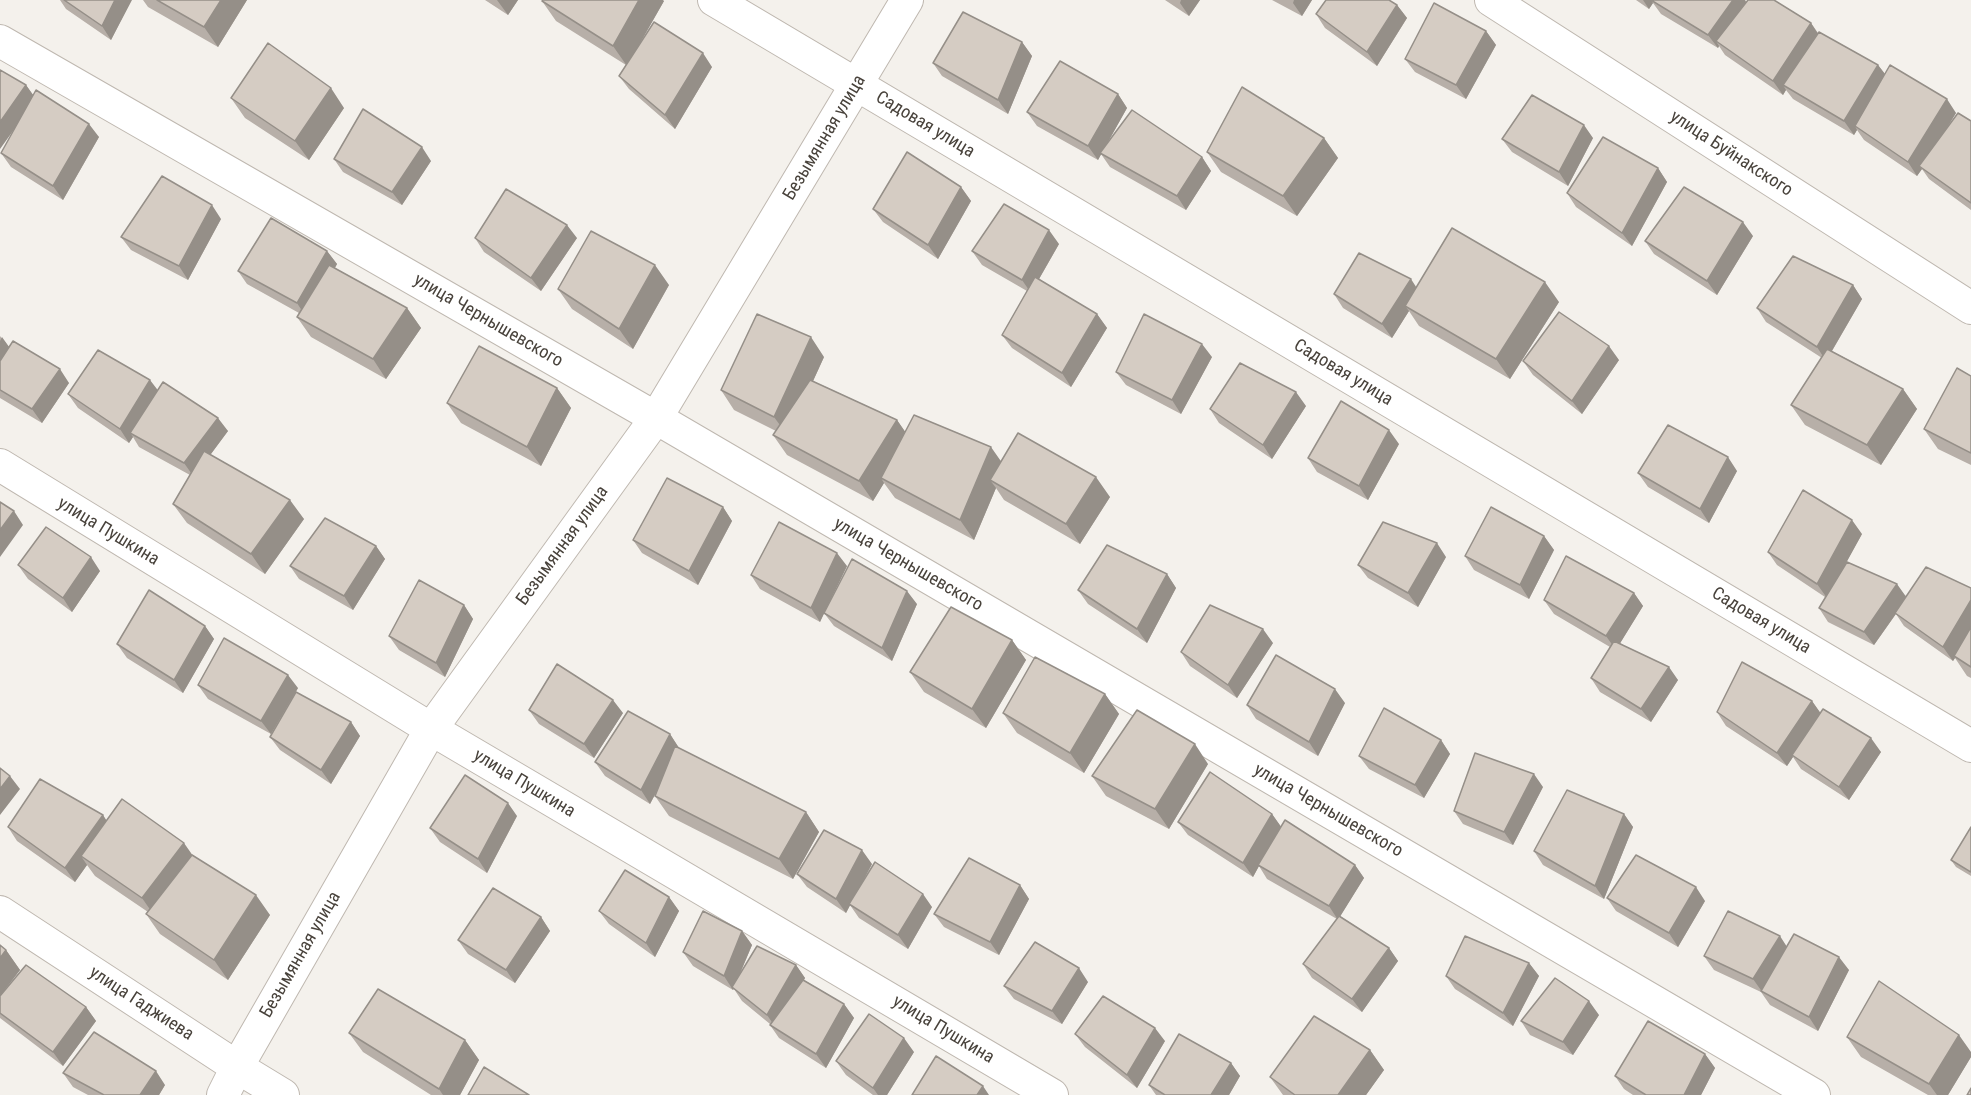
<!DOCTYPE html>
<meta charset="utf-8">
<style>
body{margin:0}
canvas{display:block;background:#f4f1ec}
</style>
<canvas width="1971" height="1095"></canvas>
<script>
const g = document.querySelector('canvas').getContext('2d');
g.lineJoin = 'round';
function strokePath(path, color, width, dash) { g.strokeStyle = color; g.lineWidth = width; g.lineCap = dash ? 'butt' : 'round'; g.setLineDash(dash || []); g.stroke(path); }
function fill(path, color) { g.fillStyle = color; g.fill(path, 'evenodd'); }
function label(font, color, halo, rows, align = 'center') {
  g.font = font + ' "Roboto Condensed",sans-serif'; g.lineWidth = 6; g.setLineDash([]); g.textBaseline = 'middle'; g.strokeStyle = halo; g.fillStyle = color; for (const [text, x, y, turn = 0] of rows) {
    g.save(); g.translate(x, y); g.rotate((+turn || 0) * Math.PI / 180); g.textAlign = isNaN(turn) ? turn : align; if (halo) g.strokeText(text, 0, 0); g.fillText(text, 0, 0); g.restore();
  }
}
const minor = new Path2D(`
 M714 0 1971 746
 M1491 0 1971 308
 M0 41 656 418 1814 1095
 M0 465 431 729 1052 1095
 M0 912 237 1067 283 1095
 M223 1095 237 1067 431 729 656 418 907 0`);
strokePath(minor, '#bfb8b0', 34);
strokePath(minor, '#fff', 32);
fill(new Path2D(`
 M60 0H131L111 40 66 9Z
 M143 0H247L218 47 148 7Z
 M485 0H518L508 15Z
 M1165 0H1200L1189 16Z
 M1272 0H1312L1302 16Z
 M1636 0H1745L1746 2 1811 23 1818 33 1878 65 1885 74 1956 113 1950 123 1971 121V210L1929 179 1922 169 1917 176 1864 140 1857 130 1854 135 1793 99 1786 90 1783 95 1725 55 1719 46 1718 48 1661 14 1653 3 1649 9Z
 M542 1H664L640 43 712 67 675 129 629 89 619 76 626 65 556 21Z
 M1397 5 1407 18 1377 66 1325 28 1316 14Z
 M1486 31 1496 45 1466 99 1415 72 1405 59Z
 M1022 42 1032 56 1008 114 942 76 933 63Z
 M26 85 33 95 99 137 63 200 11 167 1 153 15 128Z
 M1118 94 1127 108 1105 147 1202 157 1211 171 1186 210 1110 167 1101 154 1098 160 1037 126 1027 112Z
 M231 98 344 108 309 160 245 118Z
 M1324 138 1338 158 1297 216 1221 172 1207 152Z
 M1593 138 1568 186 1512 152 1502 139Z
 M334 159 431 161 402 205 343 172Z
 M1658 168 1667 182 1632 246 1576 207 1567 193Z
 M961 187 971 201 938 259 883 222 873 209Z
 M221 219 188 280 131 250 121 237Z
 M1753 236 1717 295 1654 254 1645 241Z
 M475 238H577L541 291 484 252Z
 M1059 244 1039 279 1097 314 1107 328 1071 387 1012 348 1002 335 1027 291 982 265 972 251Z
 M327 251 337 264 335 268 407 308 421 328 386 379 311 337 297 317 299 313 247 284 238 271Z
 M669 285 633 349 572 309 558 289Z
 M1853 285 1862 299 1832 351 1903 389 1917 409 1881 465 1805 425 1791 405 1822 358 1766 322 1757 308Z
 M1417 287 1559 302 1510 379 1419 326 1409 311 1392 338 1343 308 1334 294Z
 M0 336 9 347 69 383 42 423 0 398Z
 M824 357 813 381 897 420 905 432 1001 461 1110 497 1080 544 1004 500 996 488 974 540 895 498 884 483 873 501 787 455 773 435 776 431 734 410 721 390Z
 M1212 357 1181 414 1126 385 1116 372Z
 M1619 360 1582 414 1533 375 1523 361Z
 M1971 376V465L1938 449 1924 429Z
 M557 388 571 408 541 466 461 423 447 403Z
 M158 390 228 431 210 455 304 519 265 574 187 523 173 504 190 475 139 447 133 437 129 443 78 408 68 394Z
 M1306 406 1272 459 1219 423 1210 409Z
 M1399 444 1368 500 1317 472 1308 458Z
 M1737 471 1709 523 1648 487 1638 473Z
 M723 507 732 521 698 585 642 553 633 540Z
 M1862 534 1845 564 1906 596 1971 588V678L1967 676 1955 658 1953 661 1904 626 1896 614 1874 645 1828 622 1819 608 1825 597 1777 565 1768 552Z
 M1544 536 1554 550 1529 599 1474 570 1465 556Z
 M376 546 385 559 353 610 299 579 290 566Z
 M1446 557 1418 607 1368 578 1358 565Z
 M18 565 100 571 72 612 28 579Z
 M847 566 830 601 917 604 892 661 834 626 824 613 820 622 760 589 751 575Z
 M1167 574 1176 588 1147 643 1088 604 1078 590Z
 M1634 593 1643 606 1620 643 1678 680 1651 722 1600 692 1591 678 1610 647 1554 614 1544 600Z
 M464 605 473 619 445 677 399 650 389 636Z
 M205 626 214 639 183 693 127 658 117 644Z
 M1012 640 1026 660 986 728 924 692 910 672Z
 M1273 643 1237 698 1190 666 1181 652Z
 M198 685 298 688 271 734 208 699Z
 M1105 694 1119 714 1084 773 1017 733 1003 713Z
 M1812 701 1820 713 1881 752 1849 800 1801 769 1793 757 1787 766 1726 726 1717 712Z
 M1345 703 1318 756 1256 719 1247 705Z
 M529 710 623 713 594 758 539 724Z
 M351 722 360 736 331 784 280 750 270 737Z
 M670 734 679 748 806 812 819 832 793 879 669 816 655 796 656 793 650 804 605 776 595 762Z
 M1441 740 1450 754 1424 798 1369 769 1359 756Z
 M1208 764 1169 829 1106 796 1092 776Z
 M1543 787 1513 845 1463 824 1454 811Z
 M1272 814 1281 827 1355 865 1364 878 1340 916 1389 948 1398 961 1362 1012 1312 978 1303 964 1337 919 1267 879 1259 866 1253 877 1188 835 1178 822Z
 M1624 814 1633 827 1604 899 1543 865 1534 851Z
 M103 815 106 821 193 855 270 915 228 980 160 934 146 914 148 912 95 876 87 865 75 882 17 841 8 827Z
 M517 816 487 873 440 842 430 828Z
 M1971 827V876L1956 867 1951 860Z
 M872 864 862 883 932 907 908 949 859 918 850 905 846 913 807 887 797 874Z
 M1020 885 1029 899 999 955 944 927 934 914Z
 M669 897 679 911 655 957 609 924 599 911Z
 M1607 898 1705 901 1678 947 1616 911Z
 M541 917 550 931 515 983 468 954 458 940Z
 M742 931 752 945 739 976 796 965 805 978 804 980 844 1004 854 1018 826 1068 779 1038 770 1025V1024L742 1001 734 989 733 990 693 966 683 952Z
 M0 945 6 950 20 970 1 995 86 1007 96 1021 63 1066 0 1018Z
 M1787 947 1849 970 1818 1031 1770 1005 1761 992 1714 970 1704 956Z
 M1529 963 1539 976 1513 1026 1455 989 1446 976Z
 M1088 982 1062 1024 1014 999 1004 986Z
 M1599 1015 1573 1055 1530 1035 1521 1021Z
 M349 1033 465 1040 479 1060 460 1095H431L363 1052Z
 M1075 1034 1165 1041 1137 1088 1085 1047Z
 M1847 1037 1971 1057 1948 1095H1928L1861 1057Z
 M1370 1050 1384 1070 1366 1095H1283L1270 1077Z
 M914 1052 887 1095H873L846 1075 836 1061Z
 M1705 1054 1715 1068 1701 1095H1633L1624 1089 1615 1076Z
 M1231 1063 1240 1076 1229 1095H1156L1149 1085Z
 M63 1073 165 1085 159 1095H88L73 1087Z`), '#b7afa8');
fill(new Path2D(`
 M115 0H132L111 40 102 26Z
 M221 0H247L218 47 204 27Z
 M497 0H518L508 15Z
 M639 0H663L664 1 627 66 613 46Z
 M1181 0H1200L1189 16 1180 3Z
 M1294 0H1312L1302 16 1293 3Z
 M1643 0H1655H1651L1653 3 1649 9Z
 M1733 0H1745L1748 6 1716 41 1719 46 1718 48 1708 35Z
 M1397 5 1407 18 1377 66 1367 52Z
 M1811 23 1820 37 1783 85 1786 90 1783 95 1773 81Z
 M1486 31 1496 45 1466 99 1456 85Z
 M1022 42 1032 56 1008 114 998 100Z
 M703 53 712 67 675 129 665 115Z
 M1878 65 1888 78 1855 126 1857 130 1854 135 1844 121Z
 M26 85 36 99 0 149V122Z
 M331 88 344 108 309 160 295 141Z
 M1118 94 1127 108 1098 160 1088 146Z
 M1947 99 1956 113 1922 168 1919 166 1922 169 1917 176 1908 162Z
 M89 124 99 137 63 200 53 186Z
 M1584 125 1593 138 1568 186 1559 172Z
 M1324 138 1338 158 1297 216 1283 196Z
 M422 147 431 161 402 205 392 192Z
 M1202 157 1211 171 1186 210 1177 196Z
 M1658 168 1667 182 1632 246 1622 233Z
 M961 187 971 201 938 259 928 245Z
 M212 205 221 219 188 280 179 266Z
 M1743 222 1753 236 1717 295 1707 281Z
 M567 225 577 238 541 291 531 278Z
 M1049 230 1059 244 1031 293 1022 280Z
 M327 251 337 264 306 317 297 303Z
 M655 265 669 285 633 349 619 329Z
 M1411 279 1420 293 1405 306 1409 311 1392 338 1382 324Z
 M1545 282 1559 302 1510 379 1496 359Z
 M1853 285 1862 299 1826 361 1817 347Z
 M407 308 421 328 386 379 373 359Z
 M1097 314 1107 328 1071 387 1062 373Z
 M2 337 12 351 0 368V341Z
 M811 337 824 357 788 436 774 417Z
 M1202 344 1212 357 1181 414 1172 400Z
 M1609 346 1619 360 1582 414 1572 401Z
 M60 369 69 383 42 423 32 409Z
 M150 380 160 393 130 433 133 437 129 443 120 429Z
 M557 388 571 408 541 466 527 447Z
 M1903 389 1917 409 1881 465 1867 445Z
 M1296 392 1306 406 1272 459 1263 445Z
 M218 418 228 431 194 477 184 463Z
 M897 420 911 440 881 478 884 483 873 501 859 481Z
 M1389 430 1399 444 1368 500 1359 486Z
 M991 447 1005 467 990 480 996 488 974 540 960 520Z
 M1728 457 1737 471 1709 523 1700 509Z
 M1096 477 1110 497 1080 544 1066 524Z
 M290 500 304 519 265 574 251 554Z
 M723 507 732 521 698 585 689 571Z
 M14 511 23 525 0 557V530Z
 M1852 520 1862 534 1827 598 1817 584Z
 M1544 536 1554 550 1529 599 1520 585Z
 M1437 543 1446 557 1418 607 1408 593Z
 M376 546 385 559 353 610 344 596Z
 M837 553 847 566 820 622 811 608Z
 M91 557 100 571 72 612 63 598Z
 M1167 574 1176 588 1147 643 1137 629Z
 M1897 584 1907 598 1874 645 1864 632Z
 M907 591 917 604 892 661 882 648Z
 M1634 593 1643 606 1616 650 1606 636Z
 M1971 600V630L1954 656 1955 658 1953 661 1943 647Z
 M464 605 473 619 445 677 436 663Z
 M205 626 214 639 183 693 174 680Z
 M1263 629 1273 643 1237 698 1228 685Z
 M1012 640 1026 660 986 728 972 709Z
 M1669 667 1678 680 1651 722 1641 709Z
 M288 675 298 688 271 734 261 721Z
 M1335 689 1345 703 1318 756 1309 742Z
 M1105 694 1119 714 1084 773 1070 753Z
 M613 700 623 713 594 758 584 744Z
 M1812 701 1822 715 1792 755 1793 757 1787 766 1777 753Z
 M351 722 360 736 331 784 321 770Z
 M670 734 679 748 650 804 641 790Z
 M1871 738 1881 752 1849 800 1839 787Z
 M1441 740 1450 754 1424 798 1415 785Z
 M1195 744 1208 764 1169 829 1155 809Z
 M1534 774 1543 787 1513 845 1504 832Z
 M10 776 20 789 0 815V789Z
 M508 803 517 816 487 873 478 859Z
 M806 812 819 832 793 879 779 859Z
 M1272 814 1282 828 1258 865 1259 866 1253 877 1243 863Z
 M1624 814 1633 827 1604 899 1595 886Z
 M103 815 112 829 81 856 87 865 75 882 65 868Z
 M184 843 198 863 156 918 142 898Z
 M862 850 872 864 846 913 836 899Z
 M1355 865 1364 878 1338 920 1329 906Z
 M1020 885 1029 899 999 955 990 942Z
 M1696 887 1705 901 1678 947 1669 933Z
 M923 894 932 907 908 949 898 935Z
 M256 895 270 915 228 980 214 960Z
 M669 897 679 911 655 957 646 943Z
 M541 917 550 931 515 983 506 970Z
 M742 931 752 945 733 990 724 976Z
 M1780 936 1789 950 1763 993 1753 979Z
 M1389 948 1398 961 1362 1012 1352 999Z
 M6 950 20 970 0 996V958Z
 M1839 957 1849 970 1818 1031 1809 1017Z
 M1529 963 1539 976 1513 1026 1503 1013Z
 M796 965 805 978 776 1028 767 1015Z
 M1079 968 1088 982 1062 1024 1052 1011Z
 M1589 1001 1599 1015 1573 1055 1563 1042Z
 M844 1004 854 1018 826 1068 816 1054Z
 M86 1007 96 1021 63 1066 53 1052Z
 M1155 1028 1165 1041 1137 1088 1127 1075Z
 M1959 1035 1971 1052V1057L1948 1095H1937L1929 1084Z
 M904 1038 914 1052 887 1095H878L873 1088Z
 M465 1040 479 1060 460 1095H443L439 1089Z
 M1370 1050 1384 1070 1366 1095H1338Z
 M1705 1054 1715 1068 1701 1095H1684Z
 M1231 1063 1240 1076 1229 1095H1211Z
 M156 1071 165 1085 159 1095H140Z
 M983 1086 989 1095H977Z`), '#958f88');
const building = new Path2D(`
 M64 0H115L102 26Z
 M157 0H221L204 27Z
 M543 0H639L613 46 542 1Z
 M1326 0H1389L1397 5 1367 52 1316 14Z
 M1651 0H1733L1708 35Z
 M1748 0H1774L1811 23 1773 81 1716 41Z
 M1434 3 1486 31 1456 85 1405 59Z
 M963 12 1022 42 998 100 933 63Z
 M654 22 703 53 665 115 619 76Z
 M1819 32 1878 65 1844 121 1783 85Z
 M268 43 331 88 295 141 231 98Z
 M1060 61 1118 94 1088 146 1027 112Z
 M1890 65 1947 99 1908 162 1855 126Z
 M0 70 26 85 0 122Z
 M1242 87 1324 138 1283 196 1207 152Z
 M36 90 89 124 53 186 1 153Z
 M1532 95 1584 125 1559 172 1502 139Z
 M363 109 422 147 392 192 334 159Z
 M1132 110 1202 157 1177 196 1100 153Z
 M1958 113 1971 121V203L1919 166Z
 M1603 137 1658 168 1622 233 1567 193Z
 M907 152 961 187 928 245 873 209Z
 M162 176 212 205 179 266 121 237Z
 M1684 187 1743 222 1707 281 1645 241Z
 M506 189 567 225 531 278 475 238Z
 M1004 204 1049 230 1022 280 972 251Z
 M271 218 327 251 297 303 238 271Z
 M1452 228 1545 282 1496 359 1405 306Z
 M591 231 655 265 619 329 558 289Z
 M1359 253 1411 279 1382 324 1334 294Z
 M1793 256 1853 285 1817 347 1757 308Z
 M329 265 407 308 373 359 297 317Z
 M1035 277 1097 314 1062 373 1002 335Z
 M1559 312 1609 346 1572 401 1523 361Z
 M757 314 811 337 774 417 721 390Z
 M1144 314 1202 344 1172 400 1116 372Z
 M13 341 60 369 32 409 0 390V361Z
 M479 346 557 388 527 447 447 403Z
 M1827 349 1903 389 1867 445 1791 405Z
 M98 350 150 380 120 429 68 394Z
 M1240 363 1296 392 1263 445 1210 409Z
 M1957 368 1971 376V453L1924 429Z
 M810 380 897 420 859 481 773 435Z
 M163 382 218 418 184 463 130 433Z
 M1341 401 1389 430 1359 486 1308 458Z
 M914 415 991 447 960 520 881 478Z
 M1668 425 1728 457 1700 509 1638 473Z
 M1018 433 1096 477 1066 524 990 480Z
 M204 451 290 500 251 554 173 504Z
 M667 478 723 507 689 571 633 540Z
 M1803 490 1852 520 1817 584 1768 552Z
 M0 502 14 511 0 530Z
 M1491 507 1544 536 1520 585 1465 556Z
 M325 518 376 546 344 596 290 566Z
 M779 522 837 553 811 608 751 575Z
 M1383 522 1437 543 1408 593 1358 565Z
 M46 527 91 557 63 598 18 565Z
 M1107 545 1167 574 1137 629 1078 590Z
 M1566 556 1634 593 1606 636 1544 600Z
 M852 559 907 591 882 648 824 613Z
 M1847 562 1897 584 1864 632 1819 608Z
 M1926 567 1971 588V600L1943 647 1895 613Z
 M419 580 464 605 436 663 389 636Z
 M149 590 205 626 174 680 117 644Z
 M1210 605 1263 629 1228 685 1181 652Z
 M951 607 1012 640 972 709 910 672Z
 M1971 627V667L1954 656Z
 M224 638 288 675 261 721 198 685Z
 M1614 641 1669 667 1641 709 1591 678Z
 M1276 655 1335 689 1309 742 1247 705Z
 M1035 657 1105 694 1070 753 1003 713Z
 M1742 662 1812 701 1777 753 1717 712Z
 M557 664 613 700 584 744 529 710Z
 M296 692 351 722 321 770 270 737Z
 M1384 708 1441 740 1415 785 1359 756Z
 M1823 709 1871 738 1839 787 1792 755Z
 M1137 710 1195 744 1155 809 1092 776Z
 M628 711 670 734 641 790 595 762Z
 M675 746 806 812 779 859 655 796Z
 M1475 753 1534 774 1504 832 1454 811Z
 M0 768 10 776 0 789Z
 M1210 772 1272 814 1243 863 1178 822Z
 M465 775 508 803 478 859 430 828Z
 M40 779 103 815 65 868 8 827Z
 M1567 790 1624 814 1595 886 1534 851Z
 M122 799 184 843 142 898 81 856Z
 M1285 820 1355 865 1329 906 1258 865Z
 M1971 827V872L1951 860Z
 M824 830 862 850 836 899 797 874Z
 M192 855 256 895 214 960 146 914Z
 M1636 855 1696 887 1669 933 1607 898Z
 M969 858 1020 885 990 942 934 914Z
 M875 862 923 894 898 935 849 904Z
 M625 870 669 897 646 943 599 911Z
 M493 888 541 917 506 970 458 940Z
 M703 911 742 931 724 976 683 952Z
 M1728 911 1780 936 1753 979 1704 956Z
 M1339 916 1389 948 1352 999 1303 964Z
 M1794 934 1839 957 1809 1017 1761 991Z
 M1465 936 1529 963 1503 1013 1446 976Z
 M1035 942 1079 968 1052 1011 1004 986Z
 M0 945 6 950 0 958Z
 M757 946 796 965 767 1015 732 987Z
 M26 965 86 1007 53 1052 0 1013V996Z
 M1555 978 1589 1001 1563 1042 1521 1021Z
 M803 980 844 1004 816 1054 770 1025Z
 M1879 981 1959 1035 1929 1084 1847 1037Z
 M378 989 465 1040 439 1089 349 1033Z
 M1103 996 1155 1028 1127 1075 1075 1034Z
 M869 1014 904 1038 873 1088 836 1061Z
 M1314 1016 1370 1050 1338 1095H1295L1270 1077Z
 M1648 1021 1705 1054 1684 1095H1646L1615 1076Z
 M94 1032 156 1071 140 1095H104L63 1073Z
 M1179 1034 1231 1063 1211 1095H1165L1149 1085Z
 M936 1056 983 1086 977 1095H912Z
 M484 1067 529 1095H468Z
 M1971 1088V1095H1967Z`);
fill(building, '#d5ccc3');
strokePath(building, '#958f88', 1.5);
label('18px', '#48423b', '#fff', [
 ["Садовая улица",925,125,31],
 ["Безымянная улица",825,138,-59],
 ["улица Буйнакского",1731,154,33],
 ["улица Чернышевского",488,321,30],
 ["Садовая улица",1343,373,31],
 ["улица Пушкина",108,532,31],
 ["Безымянная улица",563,546,-54],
 ["улица Чернышевского",908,565,30],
 ["Садовая улица",1761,621,31],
 ["улица Пушкина",524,784,31],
 ["улица Чернышевского",1328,811,30],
 ["Безымянная улица",301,955,-60],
 ["улица Гаджиева",141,1004,33],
 ["улица Пушкина",943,1030,31]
]);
</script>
